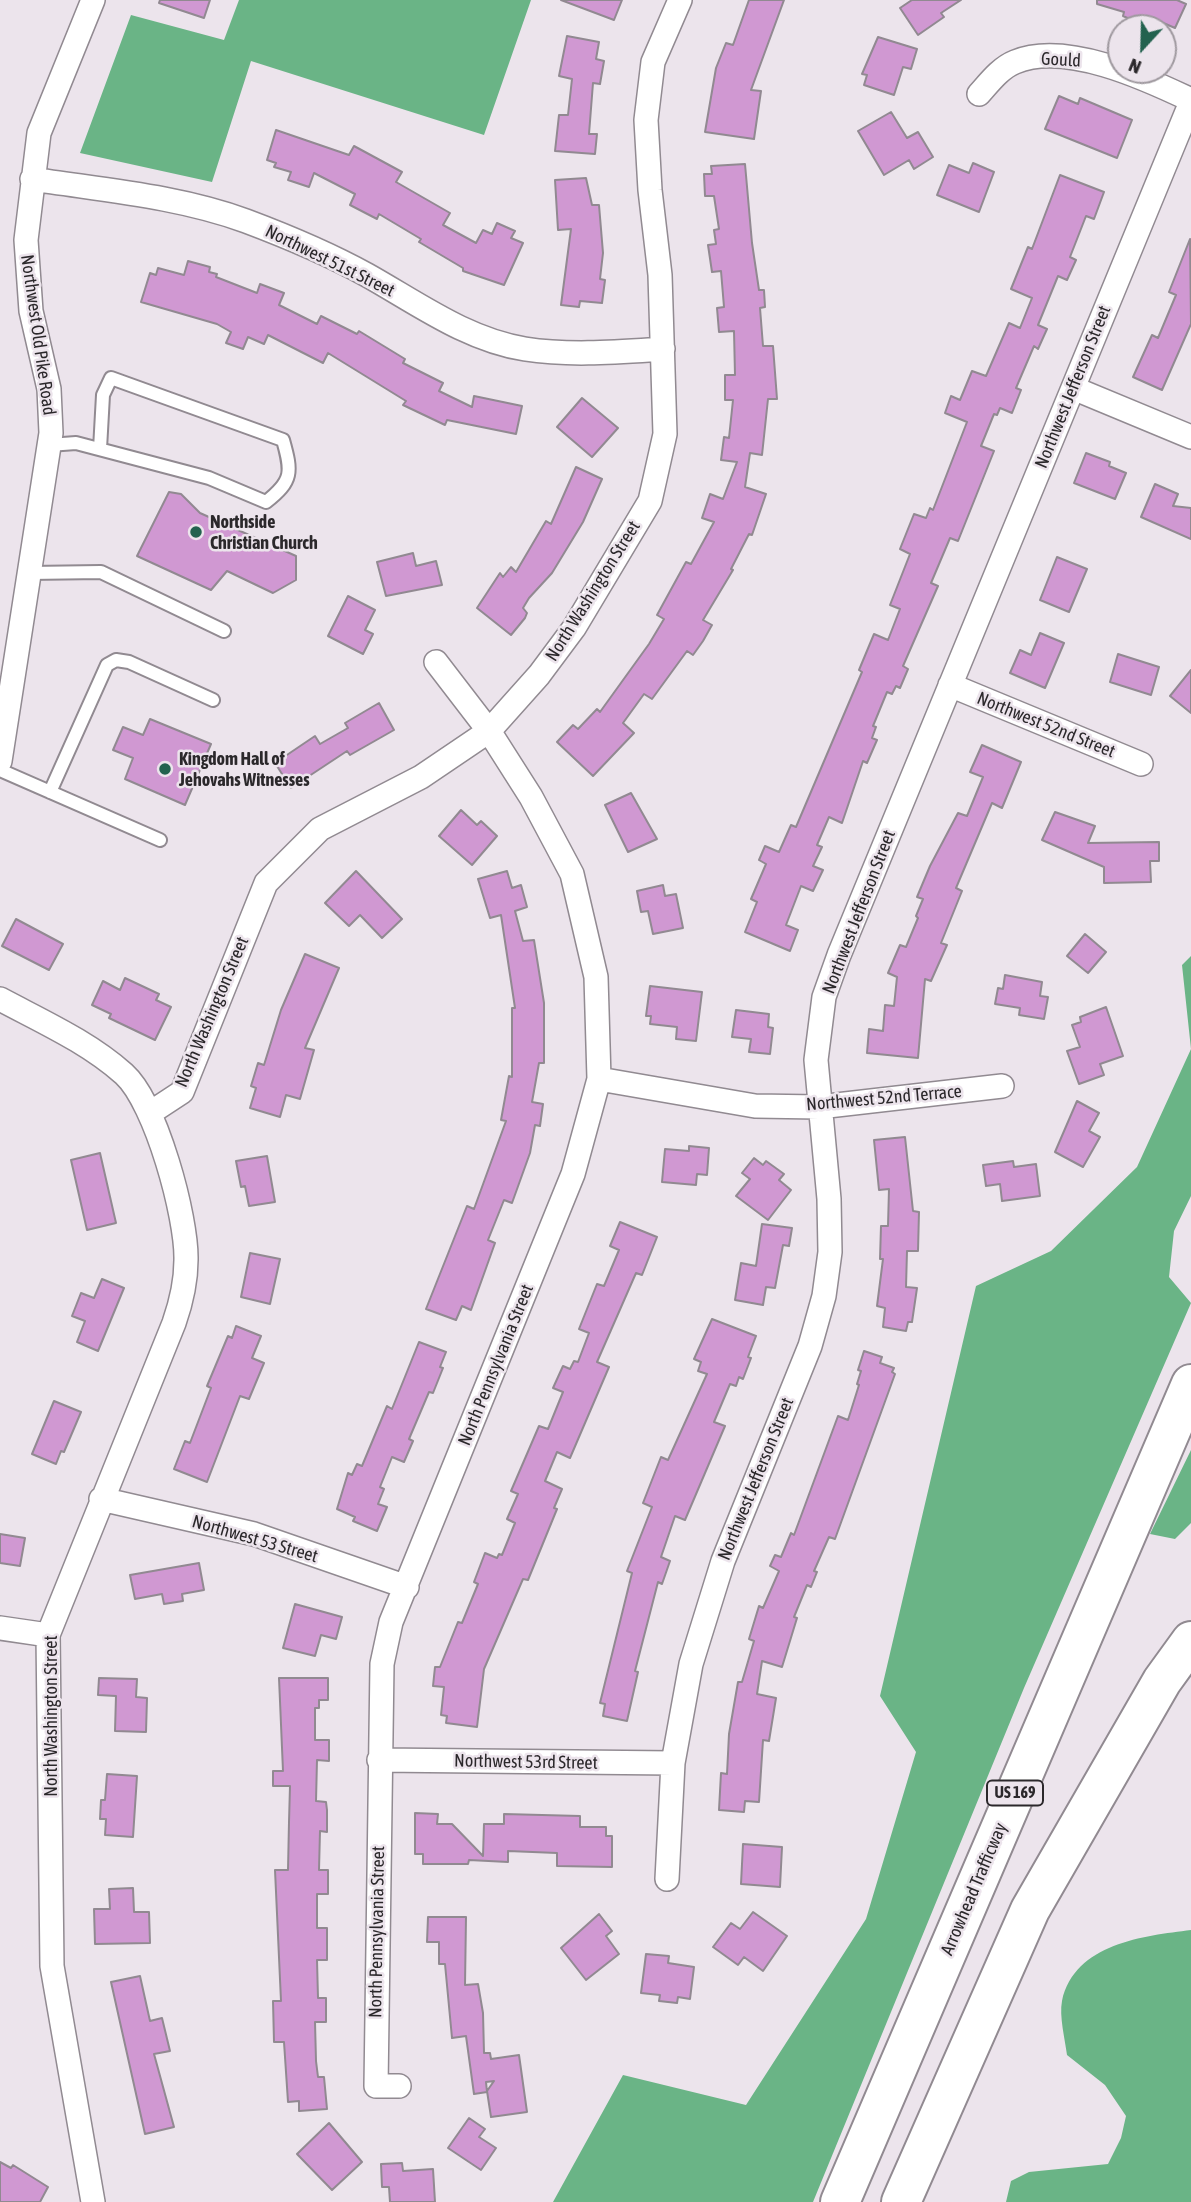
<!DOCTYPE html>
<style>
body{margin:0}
#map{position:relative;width:1191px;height:2202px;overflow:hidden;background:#ece4ec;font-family:"Asap Condensed",sans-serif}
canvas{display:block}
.north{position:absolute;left:1107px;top:14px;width:70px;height:70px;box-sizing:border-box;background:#ece4ec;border:2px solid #9f999f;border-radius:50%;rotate:202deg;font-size:19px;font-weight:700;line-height:28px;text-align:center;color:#2b282b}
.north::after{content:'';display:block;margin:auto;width:24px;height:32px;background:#23624f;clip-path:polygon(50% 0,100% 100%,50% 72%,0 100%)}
</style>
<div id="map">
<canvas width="1191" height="2202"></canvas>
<div class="north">N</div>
</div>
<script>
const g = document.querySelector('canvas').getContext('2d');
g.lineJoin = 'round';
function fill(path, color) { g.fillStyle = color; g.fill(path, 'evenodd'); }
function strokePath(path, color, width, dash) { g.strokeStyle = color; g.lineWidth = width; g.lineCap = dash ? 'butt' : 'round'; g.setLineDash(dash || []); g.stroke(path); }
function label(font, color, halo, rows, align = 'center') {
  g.font = font + ' "Asap Condensed",sans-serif'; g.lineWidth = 5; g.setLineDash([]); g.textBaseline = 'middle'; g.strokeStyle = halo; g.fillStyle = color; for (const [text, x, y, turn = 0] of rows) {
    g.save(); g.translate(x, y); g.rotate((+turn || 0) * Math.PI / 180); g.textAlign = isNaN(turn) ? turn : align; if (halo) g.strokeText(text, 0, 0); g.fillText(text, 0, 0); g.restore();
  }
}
fill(new Path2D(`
 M239 0H531L484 135 251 61 212 182 80 153 131 15 224 40Z
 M1191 956V1196L1174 1231 1169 1277 1191 1303 1024 1688 813 2202H553L623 2075 746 2105 866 1919 916 1752 880 1696 976 1286 1051 1251 1137 1167 1191 1049 1182 965Z
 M1191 1450V1523L1175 1539 1150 1534Z
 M1191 1930V2202H1006L1011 2181 1029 2172 1108 2164 1121 2138 1126 2116 1105 2085 1067 2055C1065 2039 1059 2016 1062 2001 1075 1943 1144 1936 1191 1930Z`), '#6ab486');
const building = new Path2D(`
 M160 0H210L204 18 159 3Z
 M561 0H622L614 20Z
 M749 0H784L751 90 761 91 754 139 705 132 716 68 726 43 733 45Z
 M912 0H961L941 13 944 17 918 35 900 8Z
 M1097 0H1177L1186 4 1175 28 1161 22 1158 28H1150L1123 16 1124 12 1097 4Z
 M567 36 599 42 596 59 604 61 600 84 593 83 589 134H597L595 154 555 151 559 115H568L572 79 559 76Z
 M878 37 917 49 911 69 903 67 894 95 864 85 867 75 862 74Z
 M1059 96 1078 104 1080 98 1132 120 1117 158 1045 129Z
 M891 112 907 138 918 132 933 157 914 169 909 160 884 175 858 131Z
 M276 130 349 155 354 146 402 172 396 182 450 213 443 225 476 243 483 230 492 234 497 223 515 231 511 238 523 243 504 285 463 271V268L419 242 421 239 379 214 377 219 350 205 355 194 314 173 309 187 288 180 291 172 274 167 276 163 267 160Z
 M973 163 994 172 979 212 937 195 949 165 969 173Z
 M745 164 752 243 759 290H764L765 307 760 308 763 346H773L777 399H768L762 455 750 453 745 487 766 494 752 535 749 534 731 569 733 570 703 620 712 625 703 641 693 655 687 651 652 699 644 694 623 723 634 733 593 776 557 742 573 725 578 729 597 709 600 712 649 644 664 619 657 615 686 562 691 564 714 522 702 518 710 494 723 499 737 462 721 460 724 437 729 438 733 400H725V375H735L734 331 719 332 717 308 724 307 721 271 712 272 708 245 716 244 714 230 719 229 714 196H705L704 174H712L711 166Z
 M1060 175 1104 192 1094 219 1086 216 1070 257 1076 260 1067 280 1058 276 1038 325 1047 329 1038 349 1034 346 1016 388 1021 390 1012 413 1000 408 997 415 994 414 981 446 994 451 958 541 950 538 931 583 938 586 903 666 908 669 900 688 896 686 892 694 887 692 873 726 876 727 872 738 877 740 867 763 863 761 842 823 829 817 817 845 822 847 813 866 823 870 813 891 801 886 786 925 798 930 790 951 745 932 757 902 751 899 766 864 759 860 765 846 779 852 791 825 796 827 862 672 859 670 874 634 888 640 900 609 890 605 910 554 900 549 914 514 926 518 930 508 933 510 967 422 945 413 951 396 960 400 972 371 986 376 1009 323 1020 328 1032 298 1011 289 1028 247 1032 249Z
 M586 178 592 205H599L603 253 600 279 605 280 602 303 580 301 579 307 561 305 571 229 558 230 555 180Z
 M1190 239 1191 324 1162 390 1133 377 1152 335 1158 338 1176 295 1169 292Z
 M188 261 210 267 209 272 217 274 216 277 257 293 260 284 284 293 279 305 317 324 321 316 357 334 359 331 405 359 403 363 443 383 439 391 472 407 474 396 522 406 516 434 447 420 445 425 403 405 406 401 328 353 323 363 268 335 264 344 248 337 243 349 226 343 231 332 217 324 141 302 150 273 156 275 158 268 184 275Z
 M582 398 618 428 592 457 557 427Z
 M1086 453 1110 462 1109 466 1126 473 1115 499 1074 483Z
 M576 467 602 479 583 522 552 573 529 598 523 608 527 613 525 618 511 635 477 608 500 573 503 577 511 567 516 572 546 521 551 524Z
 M1155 484 1178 494 1173 506 1191 508V539L1141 517Z
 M169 492 181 494 200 513 296 556V580L273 593 227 571 211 590 137 556Z
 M413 553 416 566 436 561 442 585 386 596 377 562Z
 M1057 557 1087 569 1069 612 1040 600Z
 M348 596 375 610 365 630 373 634 363 654 328 636Z
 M1040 633 1064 643 1045 688 1010 673 1020 650 1031 655Z
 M1118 654 1159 667 1151 695 1110 682Z
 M1191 670V713L1170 696Z
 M379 703 394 730 350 755 347 751 291 788 275 763 315 736 320 744 348 728 345 723Z
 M150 719 211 744 185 805 125 779 133 758 113 750 123 727 143 735Z
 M982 745 1021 762 1002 808 992 803 956 888 962 891 941 943 947 945 931 981 925 979 918 1058 867 1053 869 1029 883 1031 885 1005 894 1006 897 977 888 973 900 945 906 947 918 918 916 916 923 899 917 897 930 866 958 813 967 816 983 777 970 772Z
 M631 793 657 839 628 852 605 805Z
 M461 810 477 825 481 821 497 836 472 865 439 836Z
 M1055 812 1095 826 1088 843 1159 842V861H1150L1151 882 1104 883V867L1042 840Z
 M356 871 402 919 382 938 360 915 349 926 325 903Z
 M507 871 512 888 521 885 527 907 515 911 523 941 534 940 544 1003V1063H539L532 1102 543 1104 540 1126 535 1125 530 1153 512 1203 504 1200 488 1240 495 1243 471 1310 462 1306 456 1320 426 1309 467 1206 474 1209 506 1121 501 1120 509 1076 512 1077V1008H515L501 915 490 918 478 879Z
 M663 885 665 896 676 894 683 928 653 934 648 911 641 912 637 891Z
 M16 919 63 944 49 970 2 946Z
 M1085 934 1106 952 1088 973 1067 956Z
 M305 954 339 968 305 1048 314 1050 300 1099 286 1095 280 1117 250 1108 256 1088 251 1086 258 1063 264 1065 281 1010Z
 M1005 975 1042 982 1040 996 1048 997 1044 1019 1019 1015 1020 1008 995 1004 998 988 1003 989Z
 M125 978 159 994 156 1000 171 1007 155 1040 109 1018 111 1014 92 1005 103 981 120 990Z
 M650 986 702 992 696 1041 676 1039 677 1027 650 1024 651 1016H646Z
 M1106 1007 1123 1056 1100 1064 1104 1075 1079 1084 1067 1051 1080 1047 1072 1025 1081 1022 1080 1017Z
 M736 1010 769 1014 768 1027 773 1028 770 1054 749 1052 751 1039 732 1037Z
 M1077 1101 1099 1113 1089 1131 1100 1137 1083 1167 1055 1152Z
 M905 1137 913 1211 919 1212 918 1251H907L906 1287 917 1288 912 1322H908L906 1331 883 1327 885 1308 877 1306 883 1259H880L881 1226H888L889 1189 879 1190 874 1140Z
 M689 1146 709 1148 707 1175 697 1174 696 1185 662 1182 665 1149 689 1151Z
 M100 1153 116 1223 87 1230 71 1160Z
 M267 1156 275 1202 249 1206 245 1186 241 1187 236 1161Z
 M754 1158 763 1165 766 1161 784 1174 779 1180 791 1190 768 1220 736 1196 750 1179 742 1173Z
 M1013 1161 1014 1167 1036 1164 1040 1196 1002 1201 1000 1184 986 1186 983 1165Z
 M620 1222 657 1237 642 1275 636 1273 597 1362 609 1367 570 1458 557 1452 545 1481 562 1489 554 1508 557 1509 528 1580 523 1579 484 1669 477 1727 446 1723 447 1716 441 1715 444 1687 433 1686 435 1667H440L458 1622 462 1623 478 1584 474 1582 485 1553 497 1558 499 1554 502 1555 515 1523 507 1519 518 1494 511 1491 539 1426 548 1429 563 1392 553 1388 563 1366 570 1369 574 1361 578 1362 589 1333 579 1329 597 1284 604 1286 619 1250 610 1246Z
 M762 1224 792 1228 789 1246 783 1245 775 1288 766 1287 763 1305 735 1300 741 1263 756 1266Z
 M250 1253 280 1259 270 1304 241 1297Z
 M102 1279 124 1288 98 1351 77 1342 85 1321 72 1316 81 1293 94 1298Z
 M712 1319 756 1336 748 1357 751 1358 743 1379 739 1377 736 1386 730 1384 714 1422 725 1426 685 1520 675 1516 661 1557 670 1561 662 1584 658 1582 635 1671 638 1672 627 1721 603 1716 605 1704 600 1703 632 1573 627 1571 652 1507 643 1503 661 1457 668 1460 707 1374 698 1371 701 1362 694 1359Z
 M236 1326 261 1336 252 1358 264 1363 249 1399 240 1396 207 1482 174 1469 185 1441 190 1443 211 1388 207 1386 228 1336 232 1338Z
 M419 1342 446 1352 440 1367 443 1368 433 1393 429 1392 409 1439 413 1441 404 1462 392 1457 380 1487 384 1489 378 1504 387 1507 377 1531 353 1521 355 1517 337 1509 348 1473 352 1475 357 1464 362 1466 387 1406 392 1409Z
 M864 1351 882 1357 880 1363 894 1368 892 1372 895 1374 835 1539 829 1537 814 1571 817 1572 811 1587 807 1585 794 1617 797 1618 782 1667 762 1661 757 1694 776 1698 769 1741 763 1740 759 1802 745 1801 744 1812 719 1810 721 1773 727 1774 729 1734 738 1682H742L754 1641 749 1639 759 1606 763 1608 779 1571 770 1566 775 1555 781 1557 791 1533 794 1535 838 1416 848 1420 859 1385 857 1384 861 1371 858 1370Z
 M54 1401 81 1412 64 1452 61 1451 56 1464 32 1454Z
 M0 1534 25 1538 20 1566 0 1563Z
 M199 1563 204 1590 182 1594 183 1601 164 1604 162 1594 135 1599 130 1575Z
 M295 1604 342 1617 336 1639 321 1635 315 1656 283 1648Z
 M99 1678 137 1679 136 1697 147 1698 146 1732 115 1731 116 1696 98 1695Z
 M279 1678H328V1700H319V1708H315V1740H329V1761L317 1760 316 1801 326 1802 327 1810V1832L320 1831 319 1870H328V1894H317V1928H327V1960H317L318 1998H326V2022H315L316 2061 318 2077H324L327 2109 299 2111V2101L288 2102 284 2042H274L273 2001H281L275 1870H288L289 1822 290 1786H273V1771H283Z
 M107 1774 137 1776 133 1837 105 1835 106 1819H100L101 1800H105Z
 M415 1813 438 1814 437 1824H452L483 1856 484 1824H504V1814L580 1816V1827H606V1836H612V1867L557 1866V1853L508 1851V1862L469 1860 468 1864H423V1854H415Z
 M743 1844 782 1847 780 1887 741 1884Z
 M133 1888 134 1912H149L150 1943 95 1944 94 1909H110L109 1889Z
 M753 1912 787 1936 763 1971 744 1957 738 1965 713 1947 731 1923 740 1929Z
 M599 1914 612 1931 606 1936 619 1954 586 1980 561 1948Z
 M428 1917H466L465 1985 478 1984 483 2013 484 2053H490L491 2059 519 2055 527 2112 491 2117 487 2091 494 2081 486 2082 487 2092 474 2094 466 2036 452 2038 445 1964H439V1942H427Z
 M646 1954 669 1956 668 1963 694 1967 690 1999 678 1997 677 2003 659 2001 660 1995 641 1993Z
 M140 1976 150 2021 162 2018 170 2051 154 2054 174 2127 145 2134 111 1982Z
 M469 2118 485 2129 479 2137 496 2148 481 2170 448 2148Z
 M329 2123 362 2162 332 2190 297 2154Z
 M0 2162 11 2168 13 2165 48 2187 40 2202H0Z
 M402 2163 403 2171 433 2169 435 2202H390L389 2187H382L381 2164Z`);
fill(building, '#d098d2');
strokePath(building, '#918991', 2);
const service = new Path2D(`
 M49 445 76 443 209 478 266 502C293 481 292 472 283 440L111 378 103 395 100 449
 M29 573 101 572 224 631
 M0 770 160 840
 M50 792 107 665 116 660 129 662 213 700`);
const minor = new Path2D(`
 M979 94C989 83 1000 68 1015 62 1065 41 1145 78 1191 100
 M32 179C102 190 178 196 246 221 286 236 329 254 367 275 417 303 467 340 525 349 570 356 617 352 663 349
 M1073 388 1191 437
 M950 685 1141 764
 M0 761 51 433 49 389 31 311 26 240 39 133 93 0
 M0 999C43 1022 88 1042 124 1074 156 1103 187 1217 186 1260 186 1282 181 1303 174 1323L48 1635 52 1966 93 2202
 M599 1079 755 1106 819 1107 1002 1086
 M150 1113 182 1092 266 883 320 829 421 777 489 731 539 675 574 628 650 501 665 434 660 275 650 190 646 120 653 62 680 0
 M101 1499 254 1534 407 1587
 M0 1628 48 1635
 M379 1760 673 1763
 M667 1879 673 1763 691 1664 723 1561 810 1346 824 1296 830 1252 829 1199 816 1060 824 997 839 955 1191 102
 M399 2086H376L382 1664 391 1622 573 1174 599 1079 596 977 572 874 531 797 489 731 436 662`);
const motorway = new Path2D(`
 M840 2202 1191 1384
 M901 2202 1030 1910 1162 1681 1191 1641`);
strokePath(service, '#918a91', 16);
strokePath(minor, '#918a91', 26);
strokePath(motorway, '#918a91', 42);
strokePath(service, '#fff', 12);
strokePath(minor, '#fff', 23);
strokePath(motorway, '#fff', 38);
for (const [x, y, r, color] of [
 [196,532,7,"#23624f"],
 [165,769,7,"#23624f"]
]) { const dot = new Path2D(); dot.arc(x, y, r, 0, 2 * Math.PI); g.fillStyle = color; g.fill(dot); strokePath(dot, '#ece4ec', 2.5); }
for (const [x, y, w] of [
 [1015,1793,56]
]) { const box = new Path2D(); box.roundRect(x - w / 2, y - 12.5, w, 25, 5); g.fillStyle = '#ece4ec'; g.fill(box); strokePath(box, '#2b282b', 2); }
label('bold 16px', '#2b282b', null, [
 ["US 169",1015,1793]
]);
label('18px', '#2b282b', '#ece4ec', [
 ["Gould",1061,60,3],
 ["Northwest 51st Street",330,261,26],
 ["Northwest Old Pike Road",38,335,82],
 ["Northwest Jefferson Street",1073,387,-68],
 ["North Washington Street",593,591,-58],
 ["Northwest 52nd Street",1046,725,22],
 ["Northwest Jefferson Street",859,912,-69],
 ["North Washington Street",212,1012,-67],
 ["Northwest 52nd Terrace",884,1098,-5],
 ["North Pennsylvania Street",496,1365,-68],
 ["Northwest Jefferson Street",756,1479,-68],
 ["Northwest 53 Street",255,1539,16],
 ["North Washington Street",51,1716,-90],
 ["Northwest 53rd Street",526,1762,1],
 ["Arrowhead Trafficway",974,1889,-67],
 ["North Pennsylvania Street",377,1932,-89]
]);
label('bold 18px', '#2b282b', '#ece4ec', [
 ["Northside",210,522],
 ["Christian Church",210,543],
 ["Kingdom Hall of",179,759],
 ["Jehovahs Witnesses",179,780]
], 'left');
</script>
